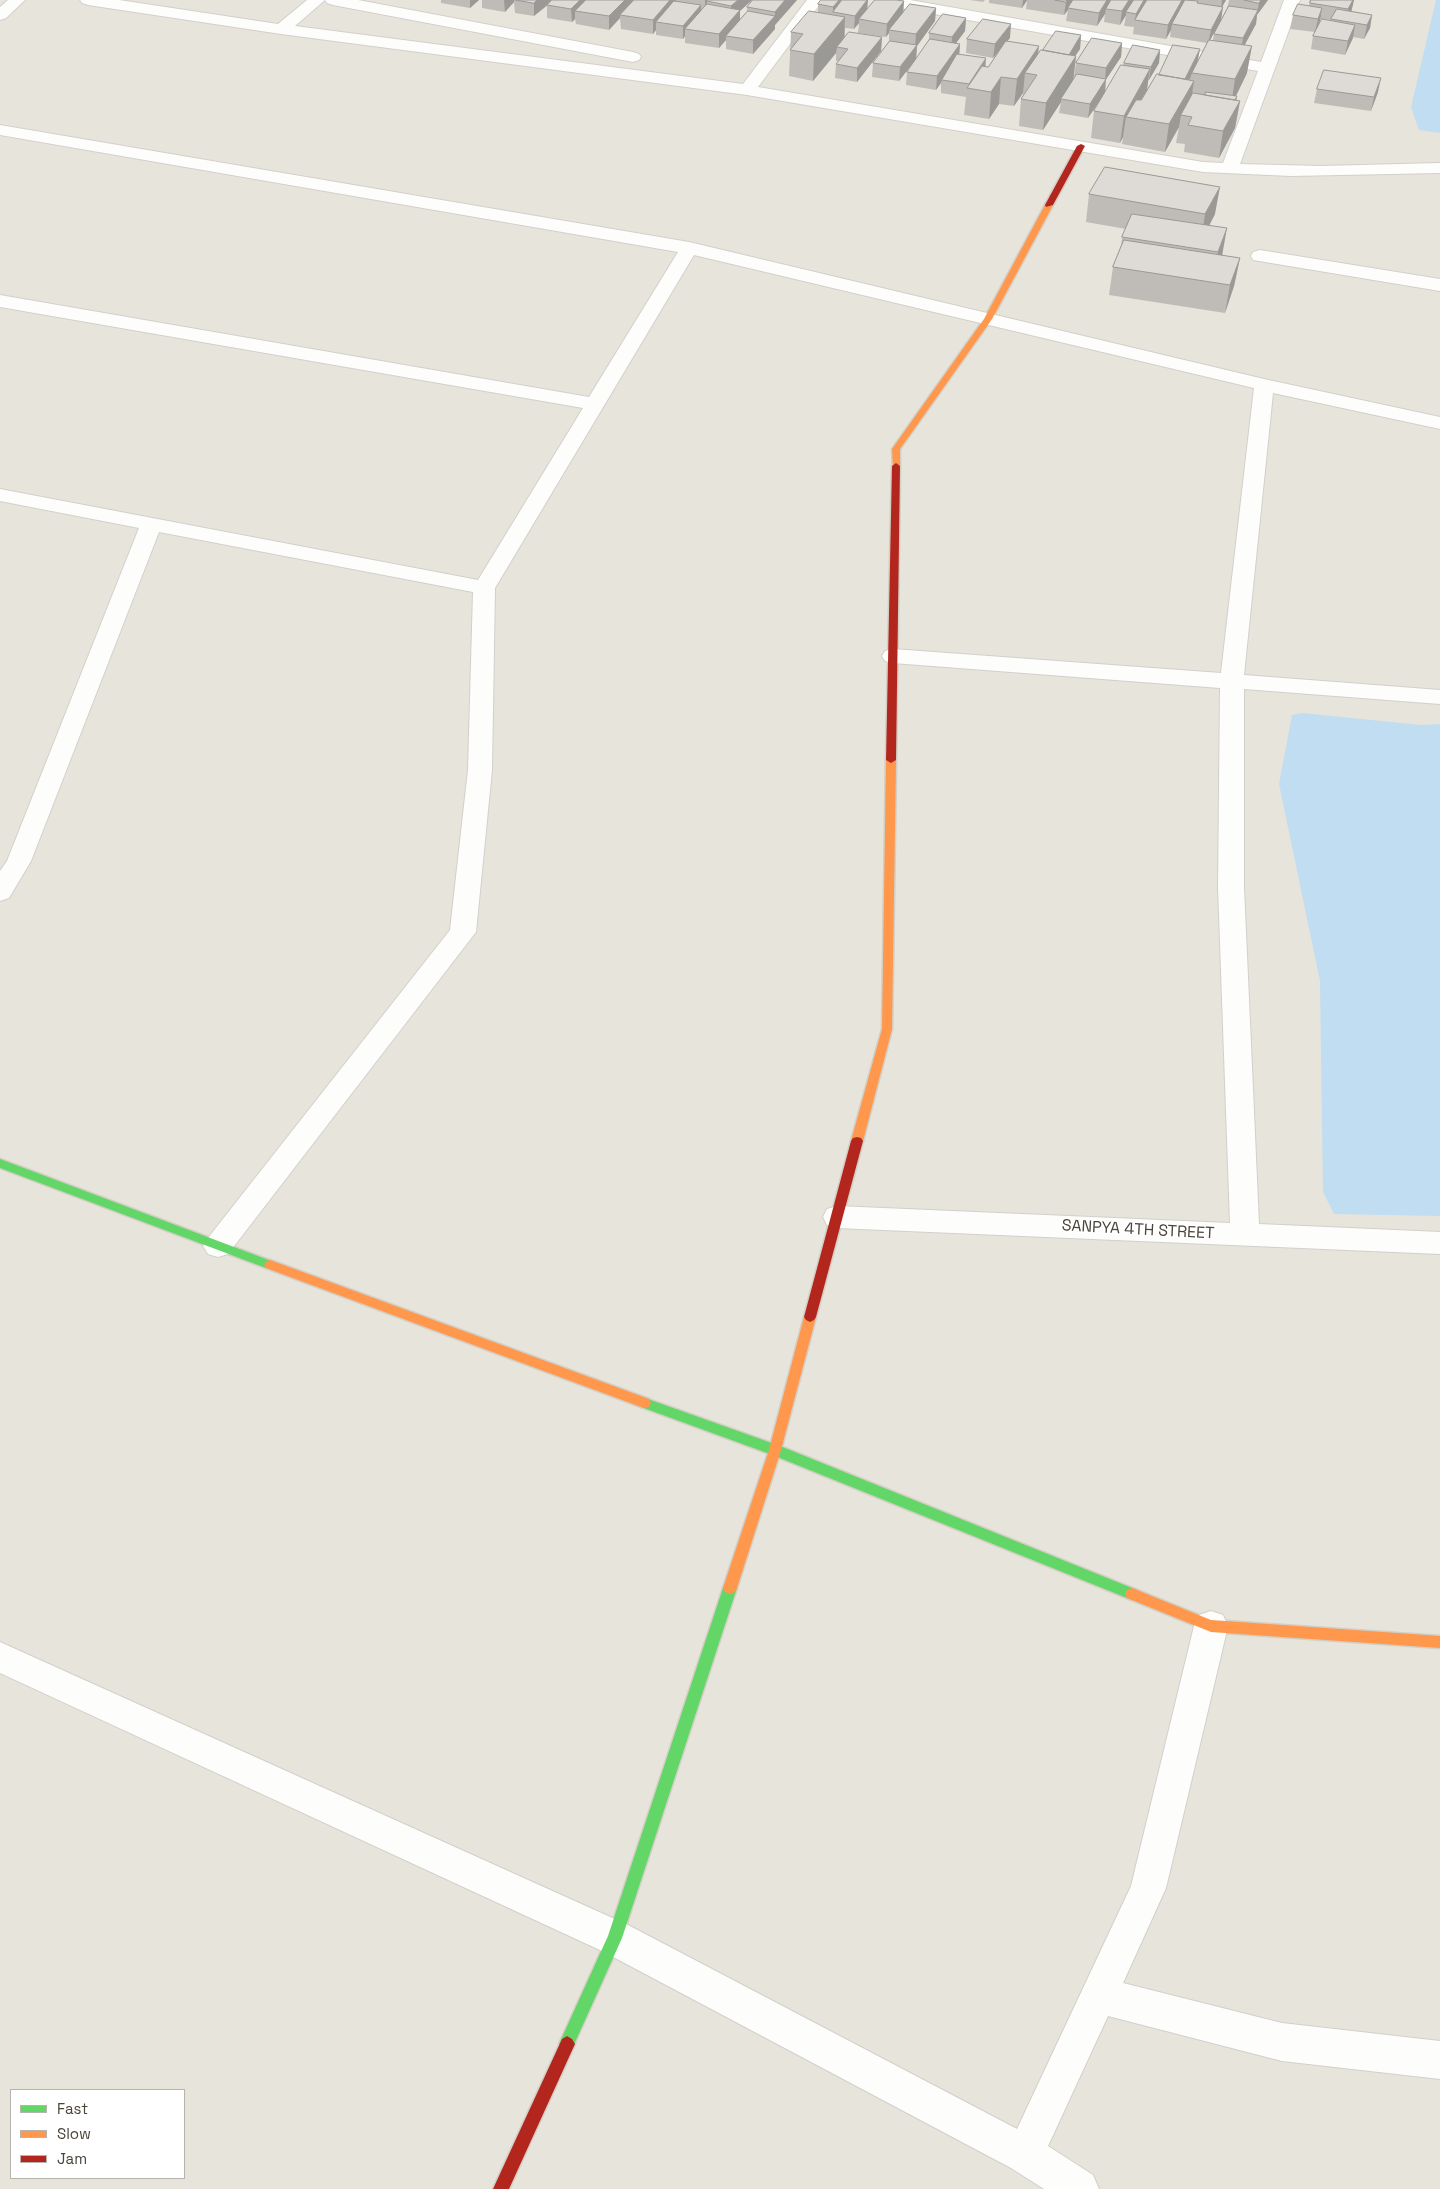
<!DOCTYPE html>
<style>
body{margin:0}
#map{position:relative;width:1440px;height:2189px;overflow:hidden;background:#f4f2ee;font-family:"Space Grotesk",sans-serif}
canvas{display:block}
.legend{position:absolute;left:10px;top:2089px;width:175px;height:90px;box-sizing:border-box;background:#fff;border:1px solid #b7b4b0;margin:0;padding:6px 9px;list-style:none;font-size:15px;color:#4b4439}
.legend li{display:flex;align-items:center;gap:10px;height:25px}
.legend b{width:25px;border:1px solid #b7b4b0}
</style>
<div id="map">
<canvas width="1440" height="2189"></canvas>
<ul class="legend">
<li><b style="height:6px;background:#63d668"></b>Fast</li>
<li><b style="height:6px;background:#ff974d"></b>Slow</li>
<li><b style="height:6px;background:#b3261e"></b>Jam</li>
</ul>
</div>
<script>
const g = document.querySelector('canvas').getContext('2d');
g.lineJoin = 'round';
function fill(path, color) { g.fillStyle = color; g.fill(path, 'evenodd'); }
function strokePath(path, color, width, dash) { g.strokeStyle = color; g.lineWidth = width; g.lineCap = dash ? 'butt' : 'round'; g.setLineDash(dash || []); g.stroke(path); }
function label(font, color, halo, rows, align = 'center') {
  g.font = font + ' "Space Grotesk",sans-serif'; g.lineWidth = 4; g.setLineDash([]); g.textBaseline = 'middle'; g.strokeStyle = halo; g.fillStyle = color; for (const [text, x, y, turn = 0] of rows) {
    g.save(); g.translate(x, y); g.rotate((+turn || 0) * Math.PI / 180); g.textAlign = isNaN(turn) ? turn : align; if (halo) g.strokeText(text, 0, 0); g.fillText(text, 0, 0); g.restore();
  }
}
fill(new Path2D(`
 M0 0H1440V2189H0ZM11 2090H184V2178H11Z`), '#e7e4dc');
fill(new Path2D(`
 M1436 0H1440V133L1419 130 1411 107Z
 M1302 713 1421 725 1440 724V1216L1334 1214 1323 1192 1320 981 1279 784 1292 715Z`), '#c0ddf1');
const street = new Path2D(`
 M8 0H25L6 18 0 20V7Z
 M80 0H119L278 24 307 0H325L295 26 743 84 807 0H823L758 87 1203 162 1223 163 1258 71 883 5 877 3 875 0H910L1261 62 1284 0H1300L1240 164 1321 166 1440 163V173L1291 176 1203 172 747 95 281 34 88 5 82 3Z
 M325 0H358L633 52 639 54 641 57 639 60 633 62 333 5 327 3Z
 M0 125 689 242 1264 379 1440 417V429L1273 393 1244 675 1440 690V704L1244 689V887L1259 1224 1440 1232V1254L837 1228 827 1225 823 1217 827 1209 837 1206 1230 1223 1218 887 1220 688 893 663 885 661 882 656 885 651 893 649 1221 673 1254 388 694 255 495 588 492 770 476 932 228 1254 218 1257 208 1254 203 1246 208 1238 450 930 468 770 473 592 159 532 31 861 9 898 0 901V871L7 861 139 528 0 501V489L478 580 583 408 0 307V295L589 397 678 252 0 135Z
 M1260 250 1440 279V291L1253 260 1251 256 1253 252Z
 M1211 1611 1223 1615 1228 1626 1166 1888 1123 1983 1282 2023 1440 2041V2079L1282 2061 1108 2016 1048 2146 1093 2175 1099 2189H1044L1011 2168 602 1951 0 1673V1642L628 1925 1017 2129 1131 1886 1194 1626 1199 1615Z`);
const fast = new Path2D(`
 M0 1159 274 1262 276 1265 274 1268H266L0 1168Z
 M645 1398 780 1446 1137 1590 1139 1594 1137 1598 1132 1600 1127 1598 770 1454 641 1407 639 1403 641 1399Z
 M730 1582 735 1584 737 1588 622 1938 572 2049 567 2052 562 2049 559 2044 608 1936 723 1588 725 1584Z`);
const slow = new Path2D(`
 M1046 203 1053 205 992 319 900 449V466L899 468H893L892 449 984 319Z
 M891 757 896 760 892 1029 863 1141 861 1144H853L851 1141 882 1029 886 760Z
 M270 1260 649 1399 651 1403 649 1407 645 1408 641 1407 266 1268 264 1265 266 1262Z
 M810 1312 814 1314 816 1317 781 1450 737 1588 735 1592 730 1594 725 1592 723 1588 769 1450 804 1317 806 1314Z
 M1132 1588 1211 1620 1440 1636V1648L1211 1632 1127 1598 1125 1594 1127 1590Z`);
const jam = new Path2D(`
 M1081 144 1085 146 1053 205 1046 207 1045 205 1077 146Z
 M896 463 900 466 896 760 891 763 886 760 892 466Z
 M857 1137 861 1138 863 1141 816 1317 814 1320 810 1322 806 1320 804 1317 851 1141 853 1138Z
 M567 2036 572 2039 575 2044 509 2189H493L562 2039Z`);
strokePath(street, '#d2d0cb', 2);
strokePath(fast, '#d3cfc5', 3);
strokePath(slow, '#d3cfc5', 3);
strokePath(jam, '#d3cfc5', 3);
fill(street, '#fdfdfc');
fill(fast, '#63d668');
fill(slow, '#ff974d');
fill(jam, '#b3261e');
fill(new Path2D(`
 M441 0H479L470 8 441 3Z
 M482 0H633V2L634 0H676V1V0H752L740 11V20L747 12V7L797 0 775 25V29L753 54 726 49V40L719 48 685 43V36L683 39 656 35V30L653 34 621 29 620 18 609 30 576 24 575 19 572 22 547 18V6L534 16 515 13 514 2 505 12 482 8Z
 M970 0H985L983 2Z
 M989 0H1226L1222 7H1223L1221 20 1210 40H1213L1214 34 1227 9 1229 0H1268L1257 15 1256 24 1244 45 1247 73 1236 96V100L1240 101 1235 128 1219 158 1184 152 1185 144 1176 143 1179 127 1165 152 1122 144 1123 137 1120 143 1091 138 1094 111 1123 65 1124 63 1160 50 1159 63 1149 80H1148L1147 91 1159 75 1200 49 1198 61 1207 43 1170 37 1171 30 1166 39 1133 34 1134 27 1124 26 1126 15 1120 25 1104 22 1105 14 1097 26 1066 21 1068 10 1064 15 1026 9 1027 1 1022 8 989 3Z
 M1310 0H1354L1351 11 1372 15 1370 28 1364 39 1353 37 1345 55 1311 49 1313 36 1315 32 1290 29 1293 15 1309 6ZM1320 19 1331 20 1316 31 1320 21Z
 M904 1 903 11 936 8 935 21 917 46 916 59 899 81 872 77 873 63 889 42V33L886 37 858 33 859 23 854 29 845 28V38L882 37 881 51 857 82 835 78 836 64 838 61H836V53L813 81 789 76 791 32 818 13V4L867 9Z
 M966 18 965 31 956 43 960 44 959 54 986 66 988 67 997 54 993 58 966 53 967 39 1010 38 1007 41 1038 54 1043 50 1081 35 1080 49 1075 56H1076L1073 79 1075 76H1074L1076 63 1122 43 1121 57 1106 79 1088 118 1059 113 1061 102 1043 130 1019 126 1021 99 1023 97V93L1014 106 999 104 989 119 964 115 966 97 941 93V83L936 90 906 85 907 72 929 41V33Z
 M1317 89 1378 92 1371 111 1314 103Z
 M1089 194 1215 214 1209 225 1223 256 1240 258 1234 286 1225 313 1109 295 1113 267 1121 247 1122 237 1126 229 1086 222Z`), '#bfbcb8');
fill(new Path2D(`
 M470 0H479L470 8Z
 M504 0H514V2L505 12Z
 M537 0H553L534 16V3Z
 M580 0H593L575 11V19L572 22 571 9Z
 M625 0H633V5L620 15V18L609 30V16Z
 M670 0H676V7L656 22V30L653 34V20Z
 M705 0H713L707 1V6L705 8Z
 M738 0H752L740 11V23L726 36V40L719 48V34L731 19V6Z
 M785 0H797L775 25V29L753 54V40L775 16V12Z
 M839 0H846L833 12V7Z
 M867 0H868L867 12 859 19V23L854 29 855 16Z
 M1023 0H1027L1022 8Z
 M1067 0H1074L1068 8V10L1064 15 1066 2Z
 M1107 0H1114L1106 9 1105 14 1097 26 1099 13Z
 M1129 0H1133L1126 12V15L1120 25 1122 11Z
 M1144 0H1148L1135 20 1136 14Z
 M1182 0H1187L1172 24 1171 30 1166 39 1168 25Z
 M1222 0H1226L1221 9Z
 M1261 0H1268L1257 15 1256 24 1241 52 1243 38 1257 13 1259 3Z
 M1349 0H1354L1351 13 1346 23 1348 9Z
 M904 1 903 15 889 30V33L886 37 887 24Z
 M701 5V18L685 29V36L683 39V26Z
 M1223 7 1221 20 1208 44 1211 30Z
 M936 8 935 21 917 46 916 59 899 81 900 67 915 47 916 34Z
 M1322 8 1320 21 1315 32 1318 19Z
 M1372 15 1370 28 1364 39 1367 25Z
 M845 17 844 44 837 47 836 53 813 81 814 54Z
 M966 18 965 31 951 50 952 37Z
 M1011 24 1010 38 993 58 995 44Z
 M1355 25 1353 38 1345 55 1348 41Z
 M1081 35 1080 49 1063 74 1065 60Z
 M882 37 881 51 857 82V68Z
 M1122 43 1121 57 1105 81 1106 68Z
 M960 44 959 58 942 80 941 83 936 90 937 76Z
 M1039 46 1036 73H1025L1023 93 1014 106 1017 79Z
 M1252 46 1247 73 1231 106 1235 79Z
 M1200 49 1197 63 1192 73 1191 76 1180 100 1182 86Z
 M1160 50 1159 63 1149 80 1151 67Z
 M1076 56 1073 83 1061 99V102L1043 130 1046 103Z
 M986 58 985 72 971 84Z
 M1150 69 1146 96 1126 117 1123 137 1120 143 1124 116Z
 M1001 77 999 104 989 119 991 92Z
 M1381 78 1378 92 1371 111 1374 97Z
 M1106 79 1105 93 1088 118 1090 104Z
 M1194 81 1190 107 1181 115 1179 127 1165 152 1169 124Z
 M1237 96 1235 110 1240 101 1235 128 1219 158 1223 131 1231 108Z
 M1220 187 1215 214 1201 242 1205 214Z
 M1227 228 1222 256 1213 280 1218 252Z
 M1240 258 1234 286 1225 313 1230 285Z`), '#9b9996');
const building = new Path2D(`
 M516 0H537L534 3Z
 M552 0H580L571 9 547 5Z
 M586 0H625L609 16 575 11Z
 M634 0H670L653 20 620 15Z
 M708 0H738L731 6 707 1Z
 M753 0H785L775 12 747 7Z
 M821 0H839L833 7 818 4Z
 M842 0H867L855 16 833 12Z
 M875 0H896L904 1 887 24 859 19Z
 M1055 0H1067L1066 2Z
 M1073 0H1107L1099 13 1068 8Z
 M1111 0H1129L1122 11 1106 9Z
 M1134 0H1144L1136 14 1126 12Z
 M1147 0H1182L1168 25 1135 20Z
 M1185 0 1198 1 1197 3 1223 7 1211 30 1172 24Z
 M1244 0H1261L1259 3Z
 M1311 0H1353L1348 9 1310 3Z
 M674 1 701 5 683 26 656 22Z
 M707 4 740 10 719 34 685 29Z
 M910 4 936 8 916 34 889 30Z
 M1298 4 1322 8 1318 19 1293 15Z
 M1229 6 1258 10 1243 38 1214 34Z
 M1337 9 1372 15 1367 25 1331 19Z
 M748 11 775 16 753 40 726 36Z
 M809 11 845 17 814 54 790 50 803 34 791 32Z
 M943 14 966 18 952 37 929 33Z
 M983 19 1011 24 995 44 967 39Z
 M1322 19 1355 25 1348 41 1313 36Z
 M1056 31 1081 35 1069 55 1043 50Z
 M849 32 882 37 857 68 836 64 848 49 837 47Z
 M1092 38 1122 43 1106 68 1076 63Z
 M930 39 960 44 937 76 907 72Z
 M1209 40 1252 46 1235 79 1192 73Z
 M890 41 917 45 900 67 873 63Z
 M1006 41 1039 46 1017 79 1001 77 991 92 967 88 982 66 988 67Z
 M1133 45 1160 50 1151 67 1124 63Z
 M1173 45 1200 49 1185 79 1159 75Z
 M1041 50 1076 56 1046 103 1021 99 1037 75 1025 73Z
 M957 54 986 58 969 84 942 80Z
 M1121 65 1150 69 1124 116 1094 111Z
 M1324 70 1381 78 1374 97 1317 89Z
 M1077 74 1106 79 1090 104 1061 99Z
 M1157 74 1194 81 1169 124 1126 117 1136 100H1141Z
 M1206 92 1237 96 1235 100 1205 95Z
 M1193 93 1240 101 1223 131 1188 125 1192 117 1181 115Z
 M1105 167 1220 187 1205 214 1089 194Z
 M1132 214 1227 228 1218 252 1122 237Z
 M1124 240 1240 258 1230 285 1113 267Z`);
fill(building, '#dedbd6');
strokePath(building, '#9b9996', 1);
label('16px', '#4b4439', '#fff', [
 ["SANPYA 4TH STREET",1138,1230,3]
]);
</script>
